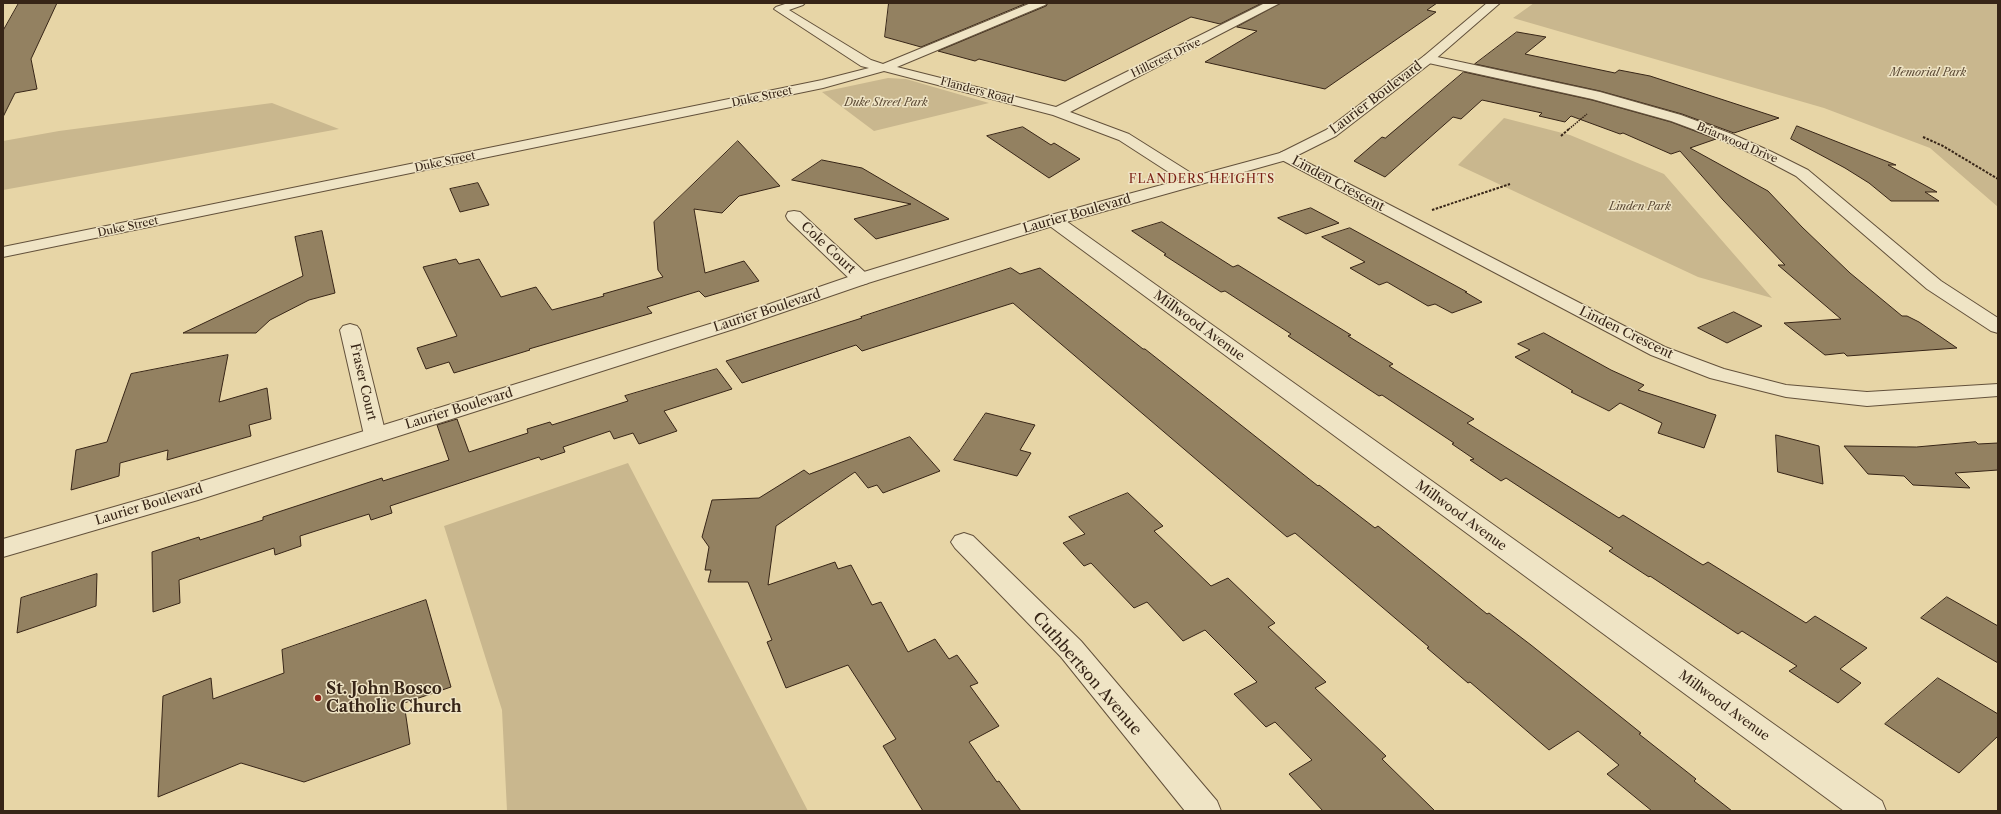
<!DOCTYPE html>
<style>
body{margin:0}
#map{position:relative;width:2001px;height:814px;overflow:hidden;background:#e7d5a6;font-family:"Libre Caslon Text",serif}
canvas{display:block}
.frame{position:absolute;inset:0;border:4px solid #372517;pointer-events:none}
</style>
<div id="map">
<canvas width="2001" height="814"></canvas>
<div class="frame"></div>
</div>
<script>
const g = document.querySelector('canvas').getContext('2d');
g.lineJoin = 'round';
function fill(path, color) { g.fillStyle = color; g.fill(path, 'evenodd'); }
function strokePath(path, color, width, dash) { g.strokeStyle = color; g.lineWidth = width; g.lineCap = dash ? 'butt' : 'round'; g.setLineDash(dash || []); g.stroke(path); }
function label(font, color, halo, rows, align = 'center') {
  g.font = font + ' "Libre Caslon Text",serif'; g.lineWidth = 3; g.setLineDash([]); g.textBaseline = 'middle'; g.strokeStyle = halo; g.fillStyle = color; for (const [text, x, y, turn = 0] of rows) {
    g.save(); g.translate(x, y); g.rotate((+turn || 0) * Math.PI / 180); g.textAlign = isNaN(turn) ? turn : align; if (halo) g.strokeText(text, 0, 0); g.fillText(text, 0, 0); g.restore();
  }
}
fill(new Path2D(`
 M1534 3H1998V207L1930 148 1824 108 1513 18Z
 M888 78 906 79 989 103 874 131 822 92Z
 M272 103 339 129 3 190V141L59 131Z
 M1504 118 1570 135 1664 174 1772 298 1698 277 1458 165Z
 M628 463 808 811H507L502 710 444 526Z`), '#c9b78e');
const building = new Path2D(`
 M19 3H57L31 59 37 89 15 93 3 117V31Z
 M889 3H1027L921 47 885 37Z
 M1048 3H1262L1220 24 1191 17 1065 81 979 59 975 61 938 51 1046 6Z
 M1281 3H1437L1427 10 1436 12 1325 89 1205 62 1257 31 1237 27Z
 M1517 32 1546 37 1525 54 1615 73 1619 70 1650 76 1779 118 1734 133 1682 114 1600 91 1475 64Z
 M1464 72 1592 100 1671 122 1716 139 1690 148 1768 191 1802 227 1850 273 1902 316H1907L1919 322 1957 348 1847 356 1844 353 1825 355 1784 323 1841 319 1778 265H1785L1723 200 1680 151 1671 154 1623 133 1620 134 1571 116 1565 122 1539 116 1542 113 1482 100 1461 119 1453 117 1385 177 1354 161 1382 137 1385 138Z
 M1797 126 1896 165H1888L1937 192H1925L1939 201H1891L1869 183 1845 168 1791 139Z
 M1023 127 1051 145 1054 143 1080 159 1049 178 987 136Z
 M738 141 780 186 739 196 722 213 694 209 705 273 744 261 759 281 705 297 699 291 647 307 652 313 529 349 530 350 454 373 449 362 426 369 417 348 457 336 423 267 456 259 459 264 479 259 501 297 536 287 552 310 604 296 603 294 663 277 658 270 654 222Z
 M822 160 862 168 949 219 876 239 854 219 911 204 792 180Z
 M478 183 489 205 460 212 450 189Z
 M1311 208 1339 223 1306 234 1278 218Z
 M1162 222 1233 267 1238 265 1351 335 1348 336 1393 364 1389 366 1474 419 1467 423 1619 518 1623 515 1703 565 1708 562 1806 623 1815 616 1867 648 1840 669 1861 683 1838 703 1789 671 1797 666 1742 631 1738 634 1650 576 1649 577 1609 551 1613 548 1506 478 1501 481 1470 460 1474 459 1452 444 1454 443 1382 395 1379 396 1288 336 1291 334 1225 291 1221 292 1164 255 1166 254 1132 231Z
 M1350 228 1467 292H1465L1482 302 1452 313 1435 304 1428 306 1387 282 1379 285 1350 268 1365 262 1322 237Z
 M322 231 335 293 309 300 270 320 256 333H183L303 276 295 237Z
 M1011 268 1020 274 1040 268 1143 349H1145L1318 486 1319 485 1375 528 1378 526 1487 614 1489 613 1531 645 1641 733 1639 734 1696 779 1694 781 1732 811H1652L1607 774 1619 765 1578 731 1549 750 1470 682 1468 683 1427 648 1429 647 1295 533 1287 537 1013 303 862 351 856 345 742 383 726 361 862 318 861 317Z
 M1734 312 1762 326 1727 343 1698 328Z
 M1544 333 1611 370 1644 385 1638 390 1716 415 1704 448 1658 433 1662 423 1620 403 1609 411 1571 392 1573 391 1515 357 1530 350 1518 344Z
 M228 355 219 402 267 388 271 419 249 425 251 436 167 460 168 450 120 463 119 476 71 490 76 450 107 442 131 374Z
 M717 369 732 389 664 411 677 431 639 444 633 433 614 439 610 431 563 447 565 452 541 460 539 457 390 506 392 513 371 520 369 514 300 536 301 546 275 555 274 548 179 580 180 603 153 612 152 552 199 537 200 540 263 520V517L382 478 383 481 449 460 437 425 457 419 469 452 528 433 527 429 550 422 552 425 628 401 625 396Z
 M986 413 1035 425 1020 450 1031 453 1017 476 954 460Z
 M1776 435 1819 446 1823 484 1778 472Z
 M910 437 940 471 883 493 877 485 868 488 855 472 776 526 768 585 835 562 838 569 851 565 872 605 881 602 908 652 935 639 949 659 957 655 978 683 970 686 999 726 969 742 997 782 999 781 1021 811H923L883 746 896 739 848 665 786 688 767 642 772 640 748 582H708L711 570H705L709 547 702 537 712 500 759 498 804 470 809 474Z
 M1976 442 1978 444 1998 443V470L1955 473 1970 488 1913 485 1904 476 1868 474 1844 446 1916 447Z
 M1128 493 1163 526 1154 531 1211 586 1228 578 1275 623 1268 627 1326 682 1315 688 1386 756 1382 759 1435 811H1323L1289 774 1312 760 1275 722 1266 727 1234 694 1257 682 1205 630 1183 641 1147 602 1134 608 1091 563 1084 566 1063 543 1085 534 1069 517Z
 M97 574 96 606 17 633 21 598Z
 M1947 597 1998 626V663L1921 618Z
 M426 600 451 687 404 703 410 744 304 782 241 763 158 797 163 696 211 678 213 699 284 673 282 650Z
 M1938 678 1998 714V736L1959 773 1885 724Z`);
fill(building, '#938161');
strokePath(building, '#372517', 1);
const minor = new Path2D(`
 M788 3H805L803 5 789 10 871 60 883 64 1031 3H1047L1045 5 897 67 1056 107 1265 3H1280L1070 112 1129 134 1199 178 1201 181 1199 184H1187L1119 140 1053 115 884 71 823 88 3 257V247L822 80 869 68 861 66 774 9 776 7Z
 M1428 55 1600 92 1681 115 1732 134 1772 152 1808 170 1941 281 1998 318V333L1991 331 1927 289 1796 176 1762 158 1722 140 1671 121 1592 99 1424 62 1422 59 1424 56Z
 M1285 151 1665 347 1724 369 1786 385 1867 392 1998 384V396L1867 406 1786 397 1710 378 1651 355 1280 159 1277 156 1280 153Z
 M794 211 800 212 868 275 870 279 868 283 861 285 854 283 788 220 786 216 788 212Z
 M1053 215 1059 216 1882 801 1886 811H1844L1047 224 1045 220 1047 216Z
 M350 324 357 326 360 330 386 435 383 440 375 442 367 440 364 435 340 330 343 326Z
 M964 533 973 536 1081 641 1217 801 1221 811H1185L1061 657 955 548 951 542 955 536Z`);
const tertiary = new Path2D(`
 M1487 3H1500L1432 62 1336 136 1290 159 1059 224 868 283 740 327 198 500 3 557V539L180 488 726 319 854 275 1047 216 1280 153 1326 130 1424 56Z`);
strokePath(minor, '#63513b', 2);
strokePath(tertiary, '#63513b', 2);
strokePath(new Path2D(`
 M1569 129 1587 114`), '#372517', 1.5, [1.5, 1]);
strokePath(new Path2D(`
 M1561 136 1570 128
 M1923 137 1943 146 1998 179
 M1432 210 1510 184`), '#372517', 2, [2.5, 1.5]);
fill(minor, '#efe4c5');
fill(tertiary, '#efe4c5');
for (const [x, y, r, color] of [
 [318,698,4,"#8f2418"]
]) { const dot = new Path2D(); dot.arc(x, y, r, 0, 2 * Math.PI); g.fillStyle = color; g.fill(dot); strokePath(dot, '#efe4c5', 1.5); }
label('11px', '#372517', '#efe4c5', [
 ["Hillcrest Drive",1166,58,-26],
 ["Flanders Road",977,91,15],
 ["Duke Street",762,97,-12],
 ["Briarwood Drive",1737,143,23],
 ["Duke Street",445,162,-12],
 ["Duke Street",128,227,-12]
]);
label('italic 11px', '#5c4a35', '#efe4c5', [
 ["Memorial Park",1928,73],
 ["Duke Street Park",886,103],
 ["Linden Park",1640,207]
]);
g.letterSpacing = '1px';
label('12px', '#7a1f14', '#efe4c5', [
 ["FLANDERS HEIGHTS",1202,180]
]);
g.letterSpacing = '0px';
label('13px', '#372517', '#efe4c5', [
 ["Laurier Boulevard",1376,98,-37],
 ["Linden Crescent",1338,184,28],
 ["Laurier Boulevard",1077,214,-16],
 ["Cole Court",828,248,43],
 ["Laurier Boulevard",767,311,-18],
 ["Millwood Avenue",1199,326,36],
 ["Linden Crescent",1626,333,26],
 ["Fraser Court",363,382,77],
 ["Laurier Boulevard",459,409,-17],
 ["Laurier Boulevard",149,505,-17],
 ["Millwood Avenue",1461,516,36],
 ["Millwood Avenue",1724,706,36]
]);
label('16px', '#372517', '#efe4c5', [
 ["Cuthbertson Avenue",1087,674,49]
]);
label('bold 16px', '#372517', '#efe4c5', [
 ["St. John Bosco",326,689],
 ["Catholic Church",326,707]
], 'left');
</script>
